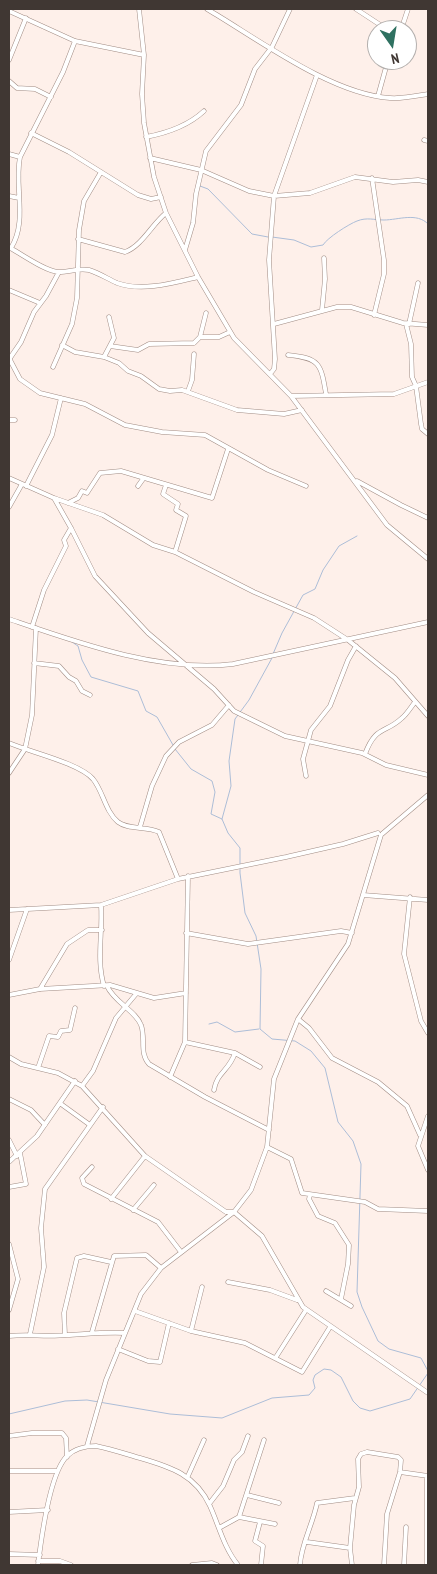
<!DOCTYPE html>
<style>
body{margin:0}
#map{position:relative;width:437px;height:1574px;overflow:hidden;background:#fef0ea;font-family:"PT Sans Narrow",sans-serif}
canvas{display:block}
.frame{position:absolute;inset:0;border:10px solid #403733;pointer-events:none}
.north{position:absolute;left:367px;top:20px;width:50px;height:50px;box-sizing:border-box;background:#fff;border:1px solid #b3afad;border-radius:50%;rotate:167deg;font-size:14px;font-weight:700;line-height:20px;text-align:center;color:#403733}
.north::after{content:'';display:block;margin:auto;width:18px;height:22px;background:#2f7161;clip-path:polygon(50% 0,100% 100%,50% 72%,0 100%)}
</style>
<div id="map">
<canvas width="437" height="1574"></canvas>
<div class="frame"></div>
<div class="north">N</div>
</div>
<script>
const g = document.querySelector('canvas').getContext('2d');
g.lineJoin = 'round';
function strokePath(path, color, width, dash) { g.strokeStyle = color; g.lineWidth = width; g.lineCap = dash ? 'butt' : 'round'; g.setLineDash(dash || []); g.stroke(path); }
strokePath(new Path2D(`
 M200 186 208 189 252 234 268 237
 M272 237 294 240 311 247 323 245C327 238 349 224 357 221 367 217 374 220 384 220 398 220 417 212 428 224
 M72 642 78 646 82 660 91 677 138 691 146 711 157 717 173 745
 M273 654 282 633 303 595 315 589 323 570 339 546 357 536
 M175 749 191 769 212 781 215 792 211 814 222 819 228 833 240 848V873L245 913 256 936 261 969 260 1029 272 1039 295 1041 311 1051 325 1068 338 1122 353 1141 361 1164 357 1292 362 1307 378 1341 389 1349 421 1358 428 1371
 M222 819 231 786 229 761 235 719 249 700 272 658
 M209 1024 217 1022 235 1032 259 1029
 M9 1414 65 1401 87 1400 170 1414 222 1418 272 1398 309 1395 315 1388 313 1380 315 1375 324 1369 331 1370 341 1377 353 1401 360 1408 370 1411 410 1399 428 1373`), '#acbdd7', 1);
const minor = new Path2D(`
 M139 9 144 55 142 94 144 123 154 177 166 213 198 277 234 338 291 396 387 525 428 559
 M207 9C258 39 331 94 390 98 403 99 416 96 428 94
 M356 9 388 30
 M9 11 75 41 144 55
 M401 30 408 9
 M9 60 26 18
 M9 81 17 88 35 89 51 97
 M378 96 388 60
 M31 133 69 152 138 195 151 199 161 197
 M146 137C167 133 188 126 204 111
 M424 140 428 141
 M9 154 20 157
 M150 158 201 170 249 191 274 196 310 193 355 177 393 182 418 180 428 182
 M372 178 384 260V274L374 315
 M9 196 19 198
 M78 239 125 252C142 246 152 224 166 213
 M10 248C22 254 46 272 59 272 70 272 77 268 89 270 99 273 108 279 117 283 142 292 173 283 198 277
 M11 248C28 221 14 187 20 157L63 72 75 41
 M185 250 193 223 196 194 206 151 241 105 255 69 272 47 290 9
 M9 290 40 303
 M322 310 325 279 324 258
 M274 324 337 307H351L403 323 428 325
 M406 324 411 344 412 377 416 386 421 424 422 429 428 434
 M409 324 418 283
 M200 337 206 313
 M62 345 75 352 104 357 119 363 128 371 141 376 159 389 170 391 182 390 237 410 284 414 302 410
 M110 346 138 350 149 344 194 343 200 337H219L230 332
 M288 355C320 358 321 364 326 394
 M104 357 114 338 109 317
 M9 358 20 379 40 393 85 404 125 425 162 432 205 435 268 470 306 486
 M10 358 21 342 34 312 46 296 59 272
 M53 367 72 324 77 298 79 230 84 201 101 172
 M270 374 274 369 275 359 269 260 274 196 317 75
 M188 391 192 380 194 354
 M291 396 394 394 428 382
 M9 420H15
 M9 478 54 498 103 515 153 545 175 552 254 592 314 618 348 640 395 678 428 716
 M357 481 401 505 428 518
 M166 485 163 494 178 504 176 510 186 516 175 552
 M26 486 52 435 61 398
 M138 486 143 479
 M54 498 71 528 95 576 148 633 214 689 234 711 285 736 362 753 386 765 428 775
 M68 503 78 498 82 491 87 493 100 473 121 471 212 498 228 449
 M9 507 22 484
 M9 619C76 642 161 673 233 664L428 622
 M32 627 44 590 66 546 64 540 71 528
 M34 663 59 666 69 677 76 681 82 691 90 695
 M9 743C30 752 79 763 93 779 103 791 105 811 118 822 128 830 147 826 159 832L178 879
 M365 754C376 725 385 734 402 718 407 714 411 707 415 702
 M9 773 25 749 32 715 36 628
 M306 776 303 759 311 730 330 706 348 660 356 646
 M140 827 152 786 166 756 179 742 212 725 229 705
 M382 834 428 795
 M363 895 428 900
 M410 897 404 954 421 1021 428 1033
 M101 905C103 933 96 959 104 986
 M9 910 101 905 178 879 286 857 343 844 378 833
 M186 933 248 944 341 931 352 933
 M9 960 27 909
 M107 986C114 1002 136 1011 141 1025 146 1038 139 1053 149 1064L205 1097 269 1130
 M40 989 67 944 88 930H102
 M9 995 40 989 110 985 154 998 186 993
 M298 1019 309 1028 332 1058 378 1082 407 1106 420 1135
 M185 1042 235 1053 260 1067
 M9 1057 21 1064 58 1073 82 1086 145 1156 226 1212H234L262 1236 303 1307 428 1393
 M38 1068 49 1036 58 1037 61 1031 70 1030 75 1008
 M170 1077 185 1042 188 876
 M82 1086 93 1071 116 1018 136 994
 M214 1090C217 1072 229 1071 235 1053
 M9 1099 31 1110 45 1125
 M61 1104 90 1125
 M428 1116 418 1146 428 1170
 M9 1140 17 1156
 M267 1147 291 1159 302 1193 365 1202 378 1209 428 1211
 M9 1162 37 1136 75 1081
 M92 1167 82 1178 84 1184 158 1222 181 1252
 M9 1187 26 1184 20 1153
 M310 1195 309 1199 318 1216 335 1223 349 1245 348 1264 341 1299
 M111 1199 145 1156
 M133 1210 154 1185
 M9 1244 18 1279 9 1310
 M228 1282 270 1290 297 1300
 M326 1291 351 1306
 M135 1311 191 1331 245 1343 302 1372 330 1327
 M191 1331 202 1287
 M92 1332 114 1256 146 1255 161 1268
 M30 1334 44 1267 41 1228 45 1189 103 1107
 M65 1335 64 1313 77 1258 84 1256 111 1262
 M9 1336C28 1334 47 1337 67 1335 86 1334 105 1332 125 1333
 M118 1349 148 1361 160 1362 169 1323
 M276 1357 306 1310
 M9 1436 32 1433H62L66 1438 67 1457
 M87 1446 106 1380 141 1294 161 1268 234 1212 251 1190 267 1147 274 1079 298 1019 348 944 381 835
 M9 1471H57
 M400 1472 428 1476
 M188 1476 204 1440
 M247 1495 279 1503
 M209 1504 223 1486 234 1460 242 1452 248 1436
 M9 1512 48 1510
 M239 1517 264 1440
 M260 1522 255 1541 263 1546 261 1565
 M219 1528 239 1517 275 1524
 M307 1542 350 1548
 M9 1554 40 1555
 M38 1561H60L71 1565
 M38 1565C41 1540 49 1474 67 1456 74 1449 86 1446 96 1446 111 1449 126 1454 140 1458 171 1467 196 1475 210 1506 219 1526 224 1548 238 1565
 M192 1565 212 1563 217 1565
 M300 1565C301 1544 313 1524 317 1503L355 1498
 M352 1565 350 1548 354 1505 359 1487 358 1459 361 1454 367 1452 398 1457 401 1460 400 1472 387 1514 384 1565
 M404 1565 406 1527
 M427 1565V1476`);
strokePath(minor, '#a18c84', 5);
strokePath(minor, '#fff', 4);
</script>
